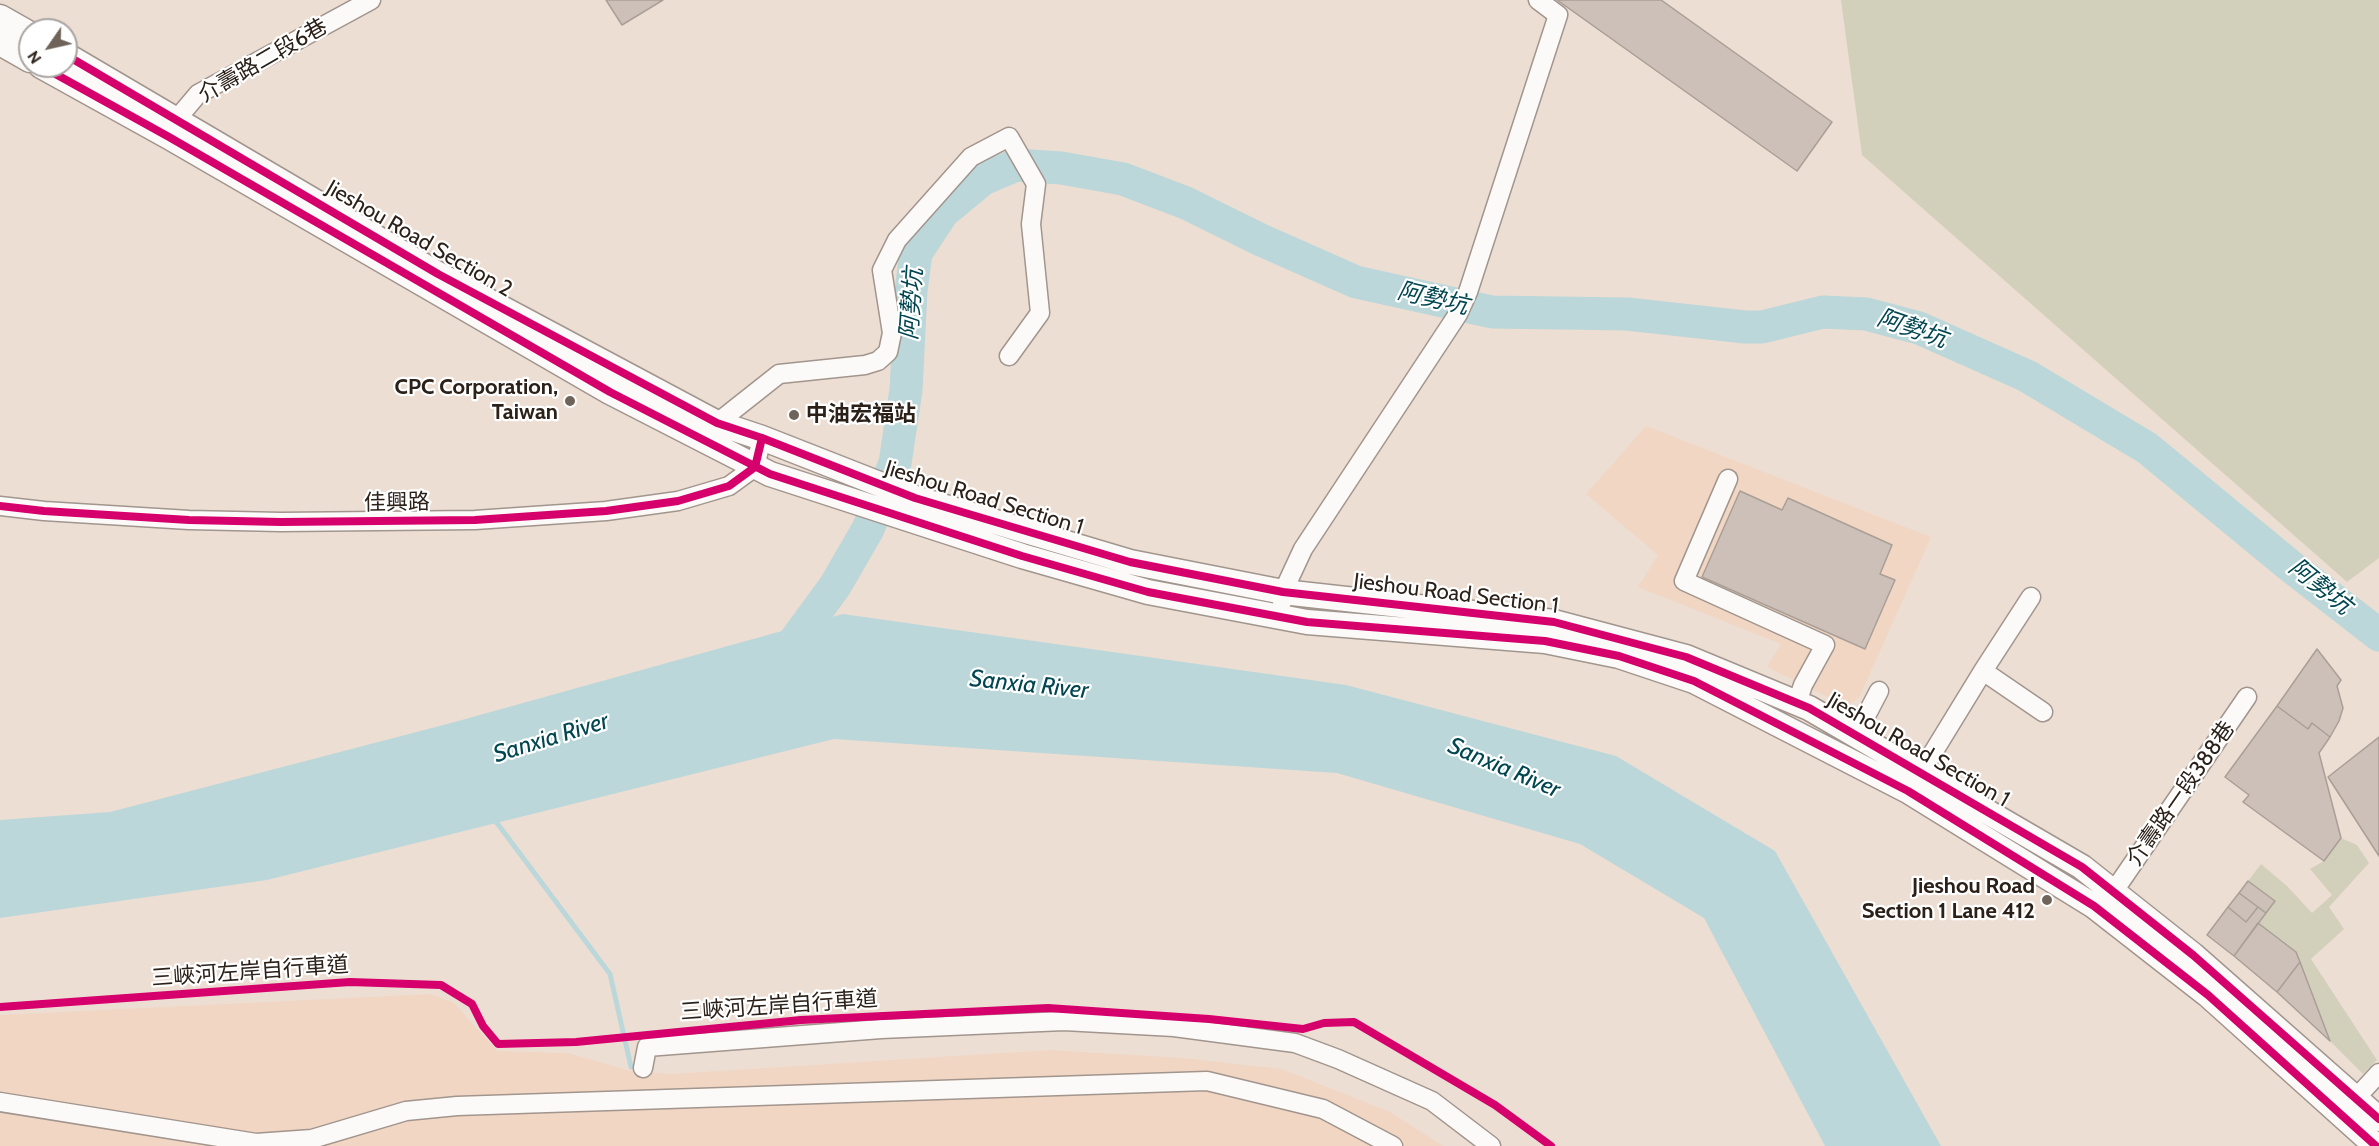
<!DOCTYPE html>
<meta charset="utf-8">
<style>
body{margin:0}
#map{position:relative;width:2379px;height:1146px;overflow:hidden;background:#edded3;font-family:Cabin,sans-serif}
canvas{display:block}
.north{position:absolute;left:18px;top:18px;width:60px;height:60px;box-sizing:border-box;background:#fff;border:2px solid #aaa6a3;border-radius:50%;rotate:236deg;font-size:16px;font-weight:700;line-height:24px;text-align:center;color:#2b2119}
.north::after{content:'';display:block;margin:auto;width:21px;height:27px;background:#6f635a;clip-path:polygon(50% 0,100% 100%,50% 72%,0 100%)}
</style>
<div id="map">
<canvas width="2379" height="1146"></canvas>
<div class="north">N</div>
</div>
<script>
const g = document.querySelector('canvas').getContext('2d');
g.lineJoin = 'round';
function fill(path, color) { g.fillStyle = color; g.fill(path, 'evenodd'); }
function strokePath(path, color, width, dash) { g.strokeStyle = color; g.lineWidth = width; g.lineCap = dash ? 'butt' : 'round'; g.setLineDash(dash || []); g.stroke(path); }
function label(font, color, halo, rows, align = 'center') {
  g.font = font + ' Cabin,"Noto Sans TC",sans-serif'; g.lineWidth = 4.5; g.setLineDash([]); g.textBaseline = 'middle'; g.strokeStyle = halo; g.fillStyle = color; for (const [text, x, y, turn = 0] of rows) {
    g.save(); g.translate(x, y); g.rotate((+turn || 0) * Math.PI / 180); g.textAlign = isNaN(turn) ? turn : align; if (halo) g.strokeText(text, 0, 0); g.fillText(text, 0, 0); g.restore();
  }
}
fill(new Path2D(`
 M1646 426 1931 537 1859 698 1846 706 1767 667 1781 644 1638 587 1658 555 1586 494Z
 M430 994 454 1003 497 1051 568 1053 631 1071 671 1074 1050 1050 1183 1058 1282 1069 1390 1112 1443 1146H0V1015Z`), '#f0d6c3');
fill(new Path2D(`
 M1841 0H2379V558L2347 582 1862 155Z
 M2341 838 2357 845 2369 863 2329 907 2344 929 2311 959 2377 1060 2363 1074 2330 1041 2296 952 2258 923 2275 901 2248 881 2261 864 2287 886 2312 913 2332 895 2310 869 2324 861Z`), '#d2d0bb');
fill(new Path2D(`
 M843 614 1346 685 1616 756 1775 851 1941 1146H1825L1704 918 1580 844 1337 773 834 739 267 880 0 918V820L110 812 451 723Z`), '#bbd7d9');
strokePath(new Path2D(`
 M494 819 610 974 631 1067`), '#bbd7d9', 5);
strokePath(new Path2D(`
 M780 661 835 586 868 529 895 463 906 390 911 291 916 253 943 212 983 179 1016 165 1061 168 1123 179 1186 203 1261 240 1356 282 1492 312 1627 314 1745 327H1762L1823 312 1866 314 1919 328 2027 376 2147 448 2289 565 2379 635`), '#bbd7d9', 33);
const building = new Path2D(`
 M606 0H663L622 25Z
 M1557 0H1661L1832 122 1797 171Z
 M1740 491 1782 510 1788 498 1892 545 1880 574 1895 580 1865 649 1702 577Z
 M2317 649 2341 680 2337 686 2343 708 2339 721 2330 737 2312 723 2308 729 2277 706Z
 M2277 706 2308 729 2312 723 2330 737 2319 753 2341 838 2324 861 2243 802 2249 795 2225 777Z
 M2379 737V856L2328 777Z
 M2248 881 2275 901 2266 913 2239 893Z
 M2239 893 2258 907 2246 922 2228 907Z
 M2228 907 2246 922 2258 907 2266 913 2234 956 2207 935Z
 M2258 923 2296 952 2300 962 2277 992 2234 956Z
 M2300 962 2330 1041 2277 992Z`);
fill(building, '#ccc0b8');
strokePath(building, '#aa9f96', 1.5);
const minor = new Path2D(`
 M172 129 176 120 198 94 371 0
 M717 423 779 374 865 365 878 361 888 352 892 333 882 270 897 240 971 157 1009 137 1036 184 1031 224 1040 313 1009 356
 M1728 479 1684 581 1825 645 1803 685 1797 703
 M0 506 44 511 189 520 281 522 475 520 606 511 678 501 729 486 755 467 762 438
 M1282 602 1283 592 1303 549 1458 314 1468 292 1558 15 1538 0
 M1983 671 2031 597
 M1856 735 1879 691
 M1915 782 1983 671 2043 712
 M2114 891 2247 697
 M643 1068 647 1047 881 1029 1064 1021 1174 1027 1295 1043 1338 1059 1432 1101 1491 1146
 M2356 1098 2379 1073
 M0 1102 256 1143 312 1139 406 1111 457 1106 1207 1081 1323 1109 1393 1146`);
const major = new Path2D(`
 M0 17 30 34
 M0 43 30 60
 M66 55 438 274 717 423 762 438 915 498 1130 562 1283 592 1554 622 1686 657 1809 708 2082 867 2193 955 2379 1119
 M41 66 169 137 610 392 770 474 1022 556 1148 592 1307 622 1545 641 1619 656 1694 681 1908 791 2094 906 2208 995 2376 1146`);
strokePath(minor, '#a1958d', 21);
strokePath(major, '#a1958d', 27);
strokePath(minor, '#fcfaf8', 18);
strokePath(major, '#fcfaf8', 24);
strokePath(new Path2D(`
 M66 55 438 274 717 423 762 438 915 498 1130 562 1283 592 1554 622 1686 657 1809 708 2082 867 2193 955 2379 1119
 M41 66 169 137 610 392 770 474 1022 556 1148 592 1307 622 1545 641 1619 656 1694 681 1908 791 2094 906 2208 995 2376 1146
 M0 506 44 511 189 520 281 522 475 520 606 511 678 501 729 486 755 467 762 438
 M0 1007 350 982 441 985 472 1004 483 1026 498 1044 576 1042 801 1020 1048 1008 1209 1019 1303 1029 1324 1023 1354 1022 1495 1105 1551 1146`), '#d6006c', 8);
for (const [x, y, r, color] of [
 [570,401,6,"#6f635a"],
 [794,415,6,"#6f635a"],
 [2047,900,6,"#6f635a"]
]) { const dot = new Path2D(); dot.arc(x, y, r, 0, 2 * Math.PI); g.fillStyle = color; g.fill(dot); strokePath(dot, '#fff', 2); }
label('22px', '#2b2119', '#fff', [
 ["介壽路二段6巷",263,61,-30],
 ["Jieshou Road Section 2",419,239,30],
 ["Jieshou Road Section 1",984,498,17],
 ["佳興路",397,503,-1],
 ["Jieshou Road Section 1",1456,594,7],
 ["Jieshou Road Section 1",1918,750,30],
 ["介壽路一段388巷",2181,794,-55],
 ["三峽河左岸自行車道",250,972,-4],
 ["三峽河左岸自行車道",779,1006,-4]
]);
label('bold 22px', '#2b2119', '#fff', [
 ["CPC Corporation,",558,388],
 ["Taiwan",558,413],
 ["中油宏福站",806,415,"left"],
 ["Jieshou Road",2035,887],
 ["Section 1 Lane 412",2035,912]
], 'right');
label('italic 24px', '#004650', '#fff', [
 ["阿勢坑",1433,299,13],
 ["阿勢坑",912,304,-86],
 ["阿勢坑",1912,329,19],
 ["阿勢坑",2320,587,39],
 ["Sanxia River",1029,685,6],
 ["Sanxia River",551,738,-17],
 ["Sanxia River",1504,768,23]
]);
</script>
